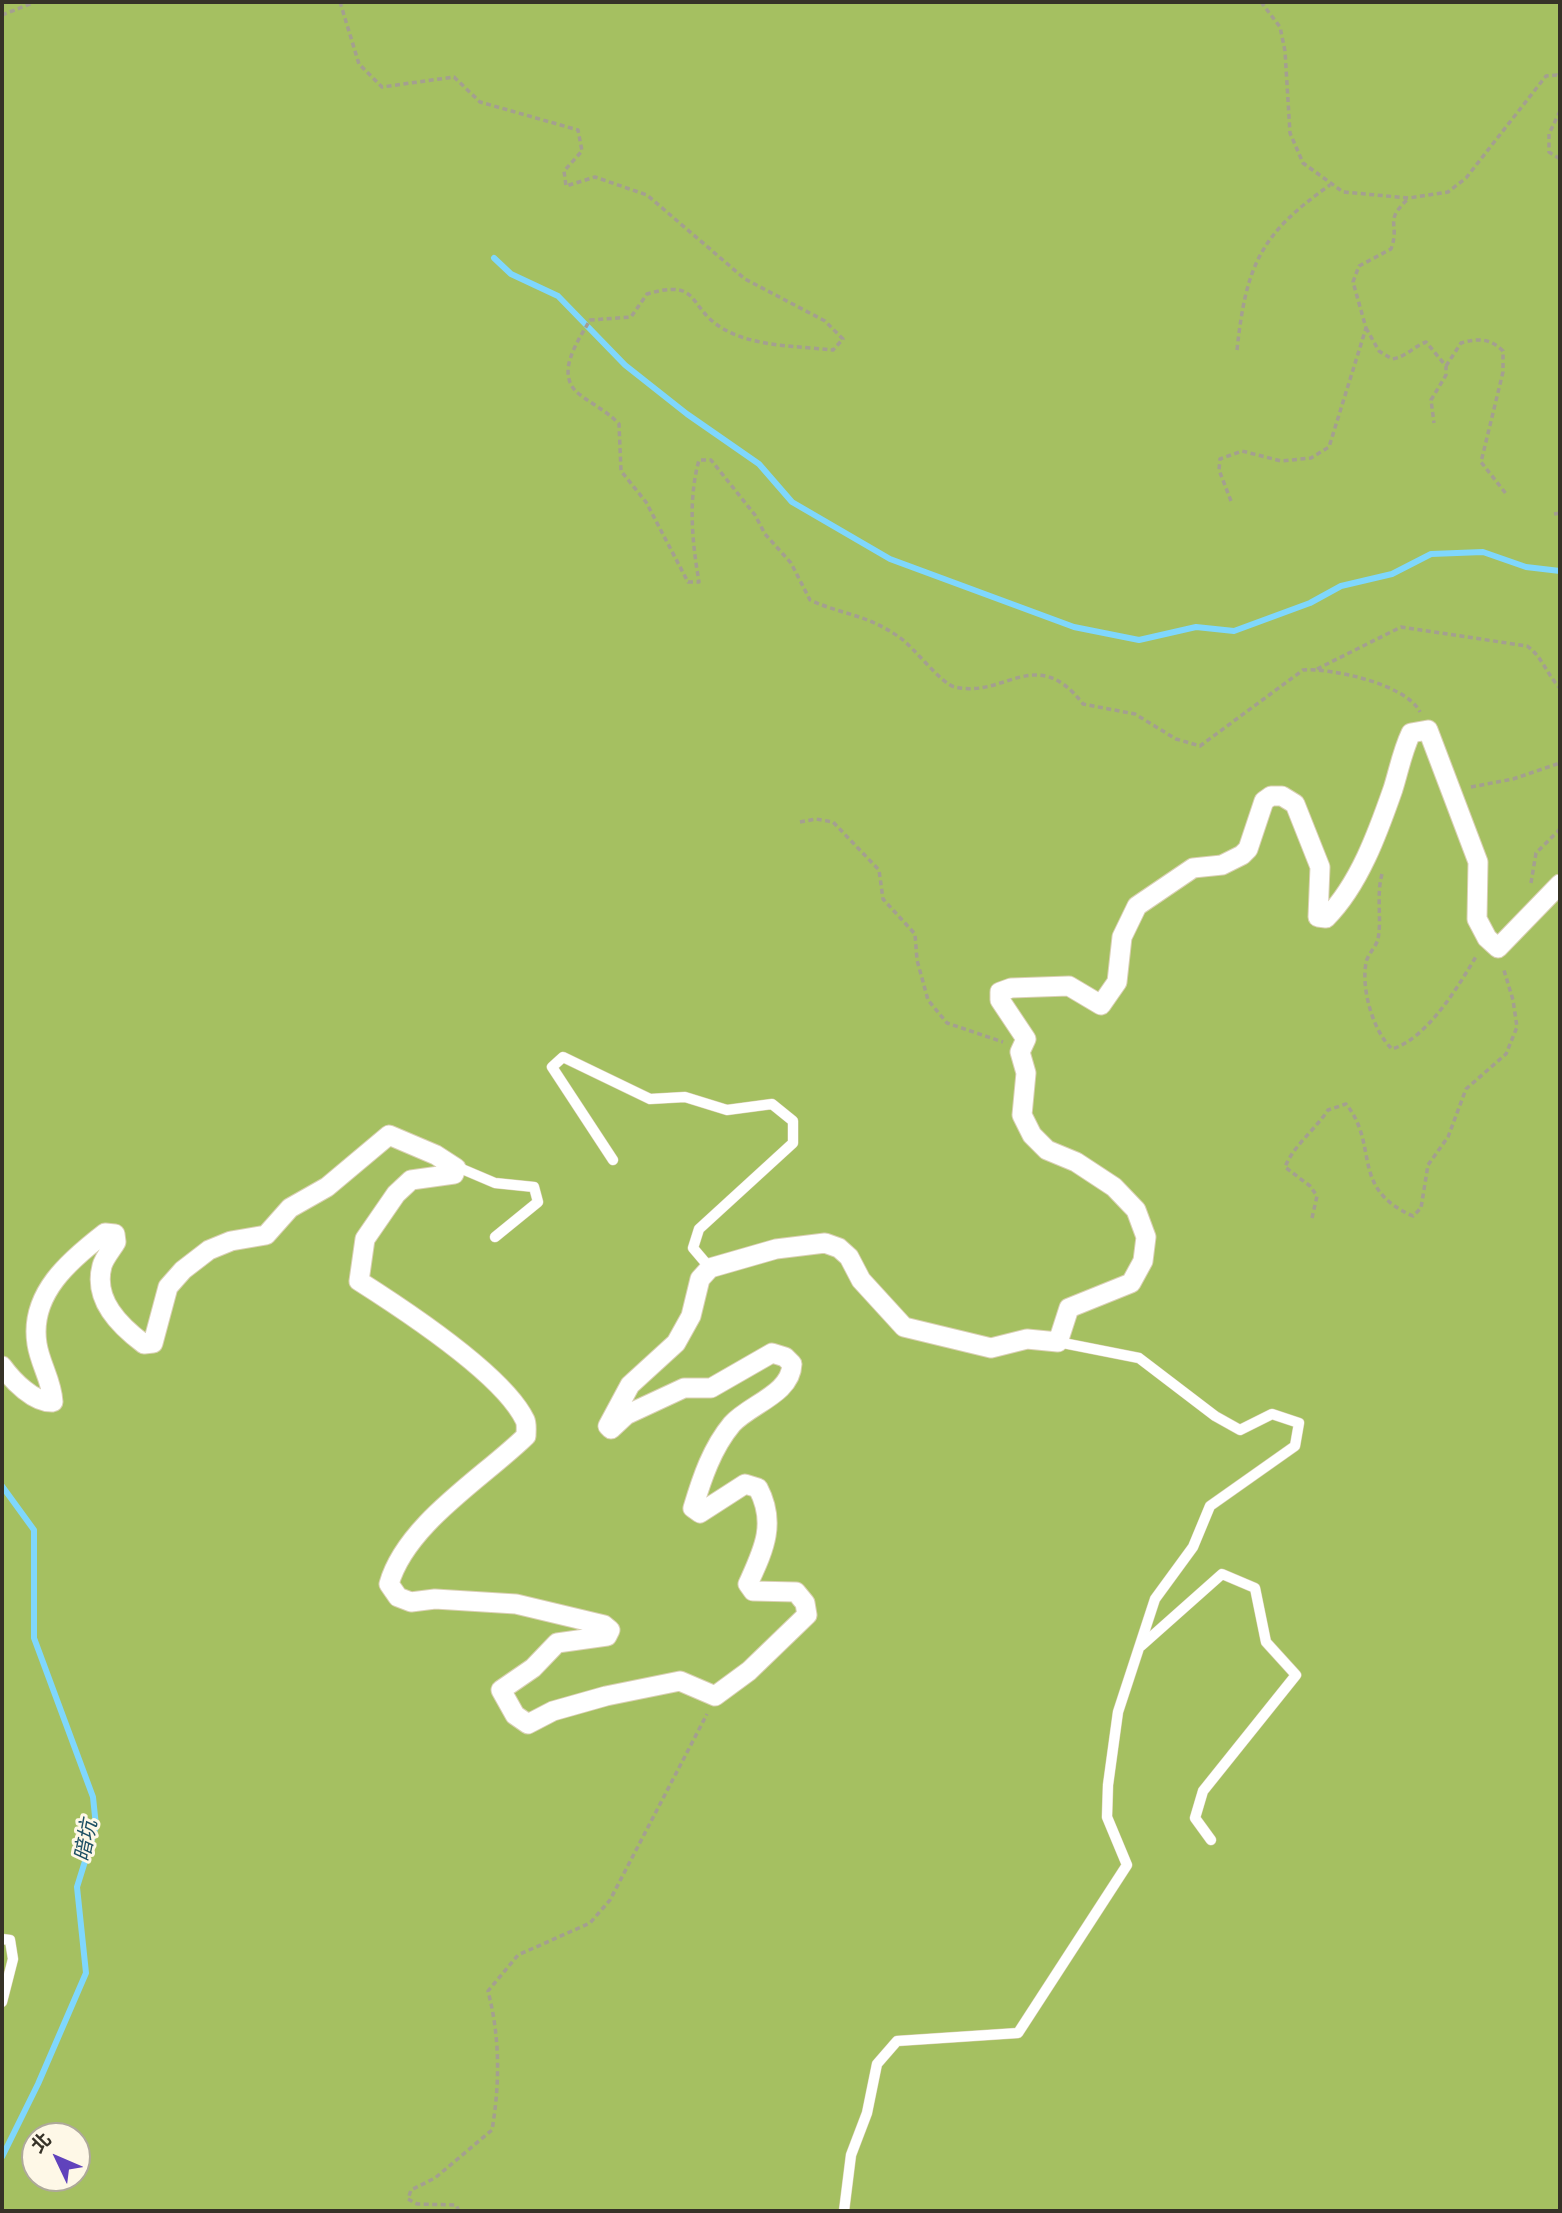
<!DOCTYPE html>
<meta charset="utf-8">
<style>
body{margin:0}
#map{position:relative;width:1562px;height:2213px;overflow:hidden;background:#fef8e7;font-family:"Source Sans 3","Noto Sans TC",sans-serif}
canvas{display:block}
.frame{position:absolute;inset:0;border:4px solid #363227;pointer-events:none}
.north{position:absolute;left:21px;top:2122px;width:70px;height:70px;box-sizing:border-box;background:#fef8e7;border:2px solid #aea99a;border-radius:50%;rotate:314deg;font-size:19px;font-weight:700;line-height:28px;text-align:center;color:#363227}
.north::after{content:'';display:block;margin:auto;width:24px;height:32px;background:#6043bc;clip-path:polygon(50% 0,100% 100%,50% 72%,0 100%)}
</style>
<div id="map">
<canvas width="1562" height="2213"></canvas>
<div class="frame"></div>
<div class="north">北</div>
</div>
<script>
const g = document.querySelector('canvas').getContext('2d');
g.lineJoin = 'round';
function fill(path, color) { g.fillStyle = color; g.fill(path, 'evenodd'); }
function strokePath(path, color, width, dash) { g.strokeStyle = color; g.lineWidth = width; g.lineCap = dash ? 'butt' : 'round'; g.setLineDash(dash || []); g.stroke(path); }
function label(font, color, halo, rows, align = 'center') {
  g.font = font + ' "Source Sans 3","Noto Sans TC",sans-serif'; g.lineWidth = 6; g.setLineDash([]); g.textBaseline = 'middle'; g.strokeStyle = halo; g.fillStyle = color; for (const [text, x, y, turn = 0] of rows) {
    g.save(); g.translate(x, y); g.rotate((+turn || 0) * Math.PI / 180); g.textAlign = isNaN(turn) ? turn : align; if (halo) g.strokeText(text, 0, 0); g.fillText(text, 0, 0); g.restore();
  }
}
fill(new Path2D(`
 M2 2H1560V2211H2ZM35 2136H77V2178H35Z`), '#a5c061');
strokePath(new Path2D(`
 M494 258 511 274 558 296 625 365 687 414 759 464 792 502 890 559 1074 627 1139 640 1196 627 1234 631 1310 603 1341 586 1392 574 1431 554 1483 552 1526 567 1560 571
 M2 1486 34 1530V1638L93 1797 96 1826 77 1887 86 1973 38 2084 2 2157`), '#7fd7fd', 6);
const lane = new Path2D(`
 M613 1160 552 1067 563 1057 650 1099 685 1097 727 1110 772 1104 793 1121V1143L699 1229 693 1248 710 1268
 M455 1166 495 1183 534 1187 538 1202 495 1237
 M1141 1646 1222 1574 1255 1588 1266 1642 1296 1675 1203 1791 1195 1818 1211 1840
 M2 1939 10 1940 13 1959 2 2002
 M844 2211 851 2155 867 2113 877 2064 897 2041 1018 2033 1127 1865 1107 1817 1108 1785 1118 1712 1155 1599 1193 1547 1210 1506 1295 1446 1299 1423 1272 1414 1240 1430 1215 1416 1139 1358 1058 1342`);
const street = new Path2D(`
 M2 1366C13 1381 34 1403 53 1402 52 1381 40 1364 37 1344 29 1294 70 1260 105 1233L115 1234 116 1242C112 1249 104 1258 102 1266 93 1300 120 1326 144 1344L153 1343 168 1287 183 1270 209 1250 231 1241 266 1235 290 1208 327 1187 389 1135 436 1155 456 1168 454 1174 411 1180 396 1194 365 1239 359 1281C403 1309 503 1374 525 1420 527 1424 526 1431 526 1436 483 1478 406 1524 389 1584L398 1597 411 1602 435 1599 516 1604 604 1625 610 1630 607 1636 557 1643 533 1668 501 1690 515 1715 528 1724 553 1711 606 1696 680 1681 715 1696 749 1671 807 1615 805 1603 796 1592 753 1591 748 1584C763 1551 777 1524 758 1488L745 1484 700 1513 693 1508C702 1478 712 1448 732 1424 750 1404 791 1394 792 1364L785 1357 772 1353 711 1388H684L626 1415 611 1429 608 1426 630 1385 676 1343 691 1316 700 1279 710 1268 776 1249 825 1243 839 1248 849 1257 861 1280 904 1327 991 1348 1027 1339 1058 1342 1069 1308 1131 1283 1143 1261 1146 1237 1136 1210 1114 1187 1076 1162 1047 1150 1032 1135 1022 1115 1026 1073 1020 1052 1026 1039 1000 1000V992L1011 988 1069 986 1101 1005 1117 982 1122 937 1137 906 1193 868 1222 865 1242 855 1248 849 1264 801 1271 796H1282L1295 804 1320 867 1318 917 1326 918C1359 885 1378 832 1393 789 1399 770 1402 752 1411 733L1428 730 1478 862 1477 919 1487 938 1498 948 1560 884`);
strokePath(lane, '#dad0b4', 11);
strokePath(street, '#dad0b4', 21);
strokePath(new Path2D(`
 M340 2 359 64 382 87 454 77 480 102 578 130 582 151 564 171 566 186 595 177 647 195 745 279 825 321 843 339 833 350C798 346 753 347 722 328 687 307 701 278 647 294L631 317 590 320C578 341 554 374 579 394 593 405 607 411 619 424L621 471 646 502 688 582H699C692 541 688 500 699 460H711L755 515 765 534 791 563 810 600C843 615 866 614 899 637 914 647 941 684 955 687 1005 699 1036 643 1083 704L1135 714 1176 739 1200 746 1303 670C1332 668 1406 684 1420 712
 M1261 2 1280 27 1285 51 1290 133 1303 163 1343 192 1409 198 1448 192 1466 178 1546 76 1557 75 1560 79
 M2 15 35 2
 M1560 111 1549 134V152L1560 159
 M1366 328 1379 351 1392 359C1406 357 1413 347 1426 342L1446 366V375L1431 400 1434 423
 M1237 350C1246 266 1260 234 1330 185
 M1446 366 1461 343C1478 338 1490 338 1503 351V372L1481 462 1507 495
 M1231 501 1219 470 1220 459 1242 451 1281 461 1311 458 1329 447 1366 328 1353 282 1359 266 1391 249C1401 222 1382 223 1409 198
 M1554 514 1560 513
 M1317 669 1401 627 1527 646C1542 656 1547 675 1560 688
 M1471 787 1513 779 1560 763
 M800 822 816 819 833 822 879 870 883 899 915 934 917 960 928 1000 947 1023 1003 1042
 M1382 874C1376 896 1382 919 1378 939 1376 947 1367 955 1366 963 1361 989 1373 1031 1392 1049 1428 1038 1459 985 1477 955
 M1531 883 1536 853 1560 829
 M1312 1218 1317 1196 1310 1186 1285 1167C1294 1145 1314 1131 1328 1110L1346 1104C1380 1146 1349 1188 1413 1216L1421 1208 1428 1165 1448 1137 1466 1089 1506 1054 1517 1027 1513 1000 1503 967
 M459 2211 456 2205 417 2204 408 2199 411 2190 435 2178 492 2130C500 2083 500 2037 488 1991L518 1955 590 1923 610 1900 707 1714`), '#a49f90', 3.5, [5, 3.5]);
strokePath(lane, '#fff', 10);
strokePath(street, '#fff', 19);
label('italic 21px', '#1f5165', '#fef8e7', [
 ["暗坑",88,1841,-79]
]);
</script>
